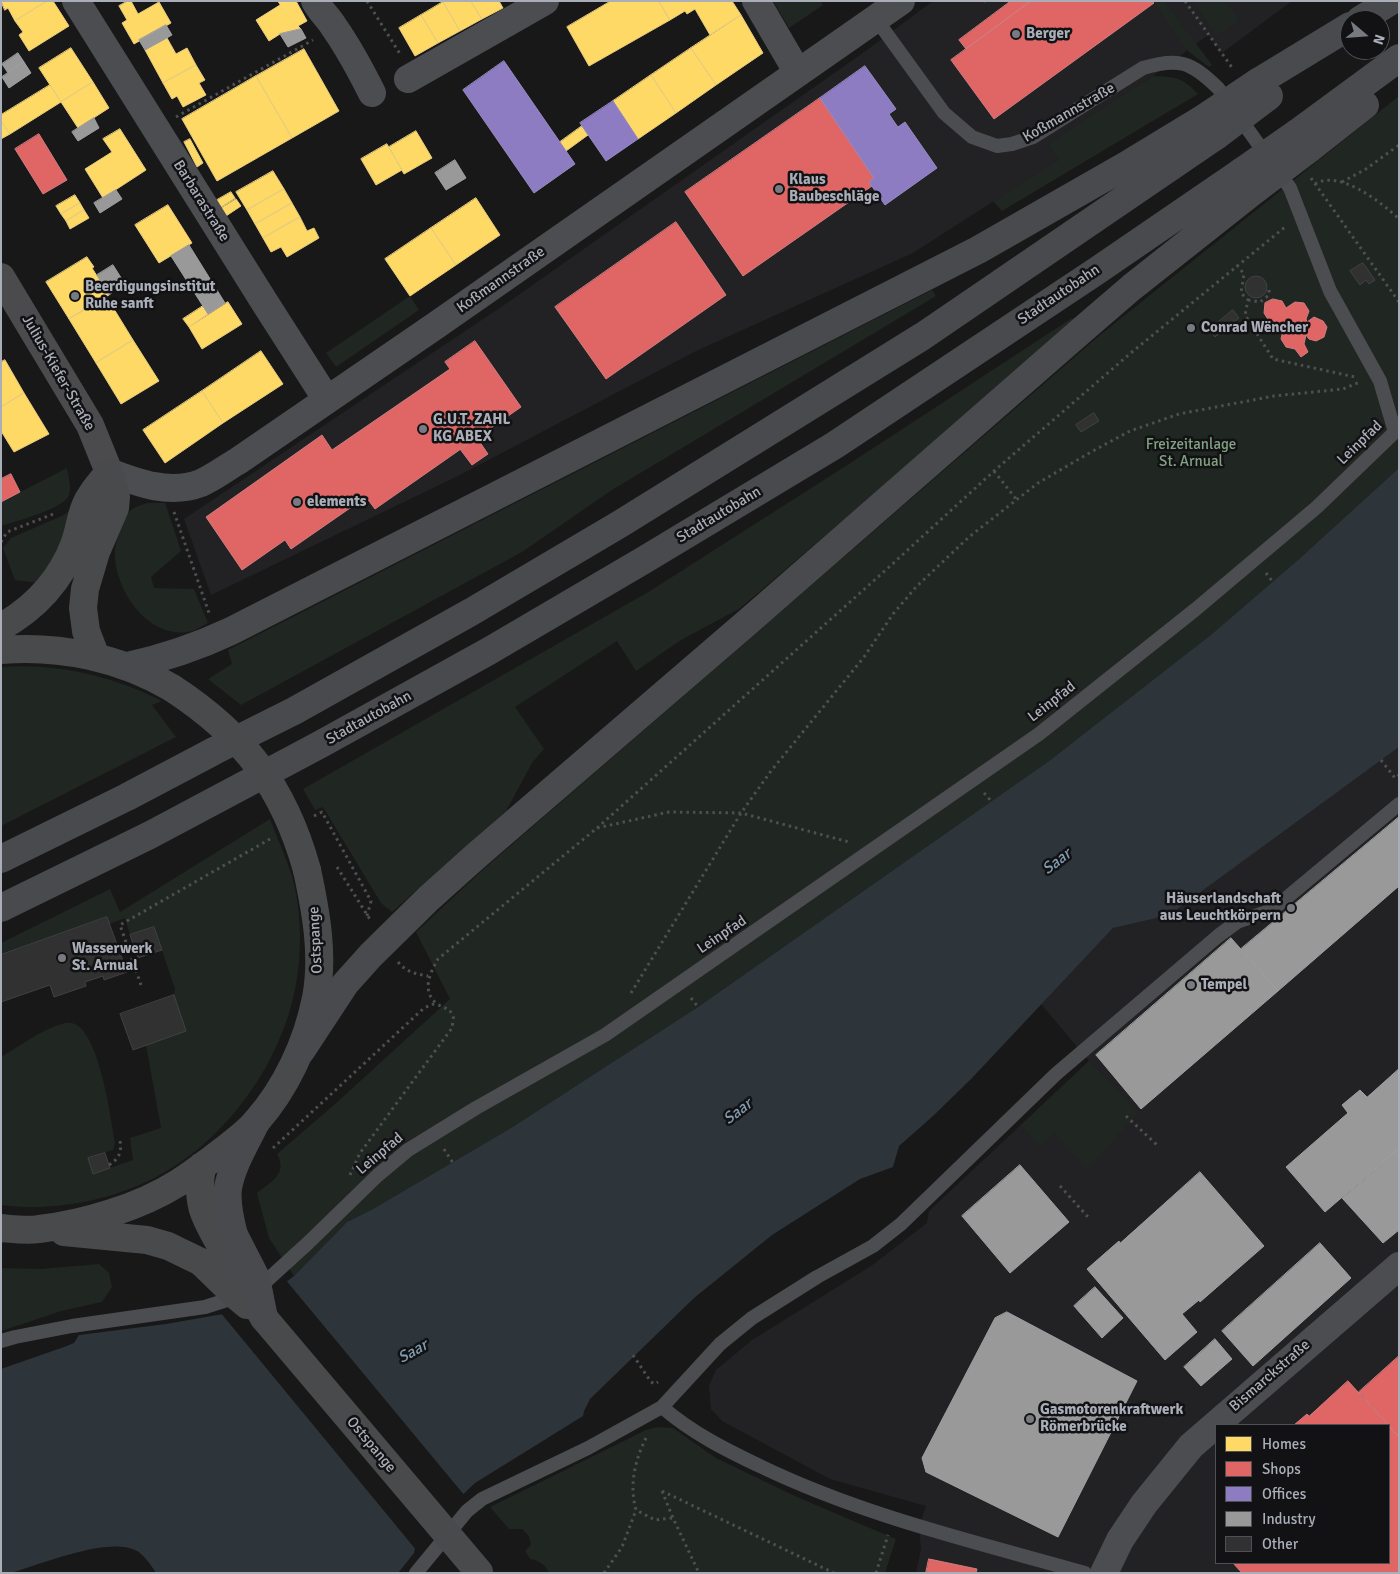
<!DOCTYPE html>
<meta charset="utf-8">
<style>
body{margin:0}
#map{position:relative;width:1400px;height:1574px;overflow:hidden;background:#181818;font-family:Signika,sans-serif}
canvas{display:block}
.frame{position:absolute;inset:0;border:2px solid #aaaeb8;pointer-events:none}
.legend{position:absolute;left:1215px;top:1424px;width:175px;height:140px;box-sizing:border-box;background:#121214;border:1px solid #4f5056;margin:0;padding:6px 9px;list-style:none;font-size:15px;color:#aaaeb8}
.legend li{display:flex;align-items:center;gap:10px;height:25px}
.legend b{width:25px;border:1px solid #4f5056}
.north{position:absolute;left:1340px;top:10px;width:50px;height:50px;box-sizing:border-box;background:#121214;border:1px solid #4f5056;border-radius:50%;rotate:108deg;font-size:14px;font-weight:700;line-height:20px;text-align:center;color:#aaaeb8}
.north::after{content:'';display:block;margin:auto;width:18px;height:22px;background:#777a80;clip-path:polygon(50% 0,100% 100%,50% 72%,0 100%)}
</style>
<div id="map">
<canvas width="1400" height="1574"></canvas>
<div class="frame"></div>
<ul class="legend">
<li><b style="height:14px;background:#ffd966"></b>Homes</li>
<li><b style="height:14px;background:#e06666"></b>Shops</li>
<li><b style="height:14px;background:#8e7cc3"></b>Offices</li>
<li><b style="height:14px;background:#999"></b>Industry</li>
<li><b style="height:14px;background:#313132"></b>Other</li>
</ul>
<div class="north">N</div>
</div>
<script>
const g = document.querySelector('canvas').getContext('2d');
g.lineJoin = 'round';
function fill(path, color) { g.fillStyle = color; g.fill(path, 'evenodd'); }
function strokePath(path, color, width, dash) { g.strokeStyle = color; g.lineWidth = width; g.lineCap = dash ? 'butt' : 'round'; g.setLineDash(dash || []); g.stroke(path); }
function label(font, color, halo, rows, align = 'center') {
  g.font = font + ' Signika,sans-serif'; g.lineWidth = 5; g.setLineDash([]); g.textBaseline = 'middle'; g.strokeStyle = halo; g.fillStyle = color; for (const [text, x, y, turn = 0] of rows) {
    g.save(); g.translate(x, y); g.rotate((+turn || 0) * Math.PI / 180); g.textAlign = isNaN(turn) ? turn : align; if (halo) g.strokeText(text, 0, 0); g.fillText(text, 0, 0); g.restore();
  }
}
fill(new Path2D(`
 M933 1H1292L1222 53 1208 35 1153 76 1050 143 1058 160 913 253 696 351 460 475 211 595 184 519 507 303 867 50Z
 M1399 747V1573H916L921 1549 919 1526 926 1506 830 1479 722 1421 711 1409 709 1386 716 1370 752 1340 871 1266 927 1223 929 1211 1089 1061 1041 1004 1113 928 1169 914ZM1216 1425H1389V1563H1216Z`), '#222224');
fill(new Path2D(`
 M773 1H820L823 5 789 28Z
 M1157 1H1164L1212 65 1209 67 1189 52 1154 3Z
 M1193 1H1225L1239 20 1217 35Z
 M1153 76C1176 77 1182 77 1198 94L1002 211 993 201 1058 160 1049 143Z
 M1399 96V468L1298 560 1212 634 1049 761 698 1007 511 1128 373 1209 347 1222 294 1276 269 1238 257 1193C271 1182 288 1174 277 1154L334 1105 450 999 416 932 486 867 1100 335Z
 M932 290 936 296 612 490 522 552 241 705 208 679 232 664 228 650Z
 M410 296 419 310 336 367 326 353Z
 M1072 318 1074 320 901 471 739 609 681 640 636 671 617 641 515 707 544 749 532 763 506 811 392 912 381 903 323 807 315 810 303 789 650 591 852 462Z
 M67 468C68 476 72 487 69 495 64 509 16 521 1 526V502Z
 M149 503H165L181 551 151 577 154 588 194 589 208 623C201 626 194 632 187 632 147 637 117 592 115 557 114 546 118 536 122 527 123 522 125 516 128 513 133 507 141 505 149 503Z
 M74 507 70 527 39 583 15 580 3 548 11 538 64 515Z
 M1 667C57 663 113 676 162 701L152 705 176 737 1 826Z
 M270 819C277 838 286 857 292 876 300 905 302 939 298 970 289 1053 230 1139 156 1177 110 1201 52 1212 1 1205V1057C18 1047 47 1026 66 1023 98 1016 111 1120 115 1143L113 1150 88 1158 93 1174 133 1160 130 1138 161 1128 146 1045 174 995 175 989 154 927 130 935 125 918 109 924 106 917 1 955V943L110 889 120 912Z
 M1089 1061 1138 1113 1087 1169 1055 1133 1040 1146 1021 1125Z
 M99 1264 109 1273 112 1287 102 1302 61 1311 1 1331V1268L41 1269Z
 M657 1427 673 1428 716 1458 797 1497 896 1539 885 1573H549C545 1564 540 1561 530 1559L525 1551 531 1545 529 1536 522 1529H509L490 1507 646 1430Z`), '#202621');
fill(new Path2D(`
 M1399 468V747L1169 915 1113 928 971 1079 933 1116 899 1146 893 1167 860 1179 772 1235 694 1298 590 1399 584 1411 583 1416 475 1483 435 1521 416 1544 414 1553 398 1573H156C151 1565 143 1553 135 1550 107 1537 41 1564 11 1573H1V1369L64 1347 74 1343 79 1335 166 1324 229 1313 265 1298 294 1276 347 1222 373 1209 511 1128 698 1007 1049 761 1212 634 1298 560Z`), '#2d353b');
fill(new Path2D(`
 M285 1279 465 1496 437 1523 418 1545 417 1551 220 1312 228 1310 264 1295Z`), '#181818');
const homes = new Path2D(`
 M1 1H47L15 21 8 8 5 10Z
 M47 1H53L69 26 29 51 19 35 23 32 15 21Z
 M128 1H131L138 14 159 2 171 23 134 44 122 23 127 20 119 6Z
 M278 1H296L307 21 298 26 301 29 280 34 269 41 256 20 280 5Z
 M471 1H499L503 8 482 19Z
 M471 1 482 19 460 31 443 2Z
 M611 1H659L670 20 589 66 567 27Z
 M659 1H732L741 15 710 35 695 9 687 14 685 11 670 20Z
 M443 2 460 31 438 43 421 15Z
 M421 15 438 43 415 56 399 28Z
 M741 15 763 53 716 85 691 48Z
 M167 38 176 54 187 48 196 65 163 83 145 50Z
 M71 48 93 82 61 102 39 68Z
 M691 48 716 85 676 113 651 75Z
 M304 49 339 111 292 138 256 76Z
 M196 65 205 80 199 83 206 95 183 107 177 96 172 99 163 83Z
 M651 75 676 113 638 139 613 101Z
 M256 76 292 138 217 181 182 119Z
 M93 82 109 108 78 128 61 102Z
 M50 85 61 102 10 134 1 121V115Z
 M1 121 10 134 1 139Z
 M582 126 588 135 566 151 560 142Z
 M120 129 146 170 103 198 85 169 112 152 103 139Z
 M416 131 432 158 404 174 389 147Z
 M190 139 203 163 197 167 184 142Z
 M387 144 402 170 376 185 361 159Z
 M273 171 284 189 247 210 236 192Z
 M284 189 292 203 255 224 247 210Z
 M231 192 235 198 221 207 217 200Z
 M75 195 80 203 61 214 56 206Z
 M476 198 500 235 456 265 431 228Z
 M236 199 241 206 226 216 221 208Z
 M80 203 84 210 66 221 61 214Z
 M292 203 300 217 263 238 255 224Z
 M168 205 192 243 159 263 135 225Z
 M84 210 89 218 70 229 66 221Z
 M300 217 307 231 314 228 319 238 287 257 281 247 271 252 263 238Z
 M431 228 456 265 410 296 385 259Z
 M87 257 94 267 92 268 109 295 69 319 46 282Z
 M106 296 133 340 96 363 69 319Z
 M228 302 242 324 202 349 189 327Z
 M203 306 208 314 189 327 183 319Z
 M133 340 159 381 121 404 96 363Z
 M261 351 283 384 223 423 202 391Z
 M5 360 24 393 1 407V362Z
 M202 391 223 423 165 463 143 430Z
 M24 393 49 434 14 452 1 431V407Z`);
fill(homes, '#ffd966');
strokePath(homes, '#e6cc7f', 1);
const shops = new Path2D(`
 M1011 1H1031L966 49 959 40Z
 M1031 1H1152L1154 3 994 119 951 60Z
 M820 98 874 178 869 182 872 186 743 276 685 192Z
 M39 134 67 180 43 194 15 149Z
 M676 222 726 295 606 379 555 307Z
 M1273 299 1282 301 1286 308 1295 302 1304 303 1309 311 1306 319 1307 322 1314 317 1323 321 1327 327 1324 337 1316 341 1309 339 1306 335 1304 344 1308 352 1301 357 1295 349 1286 347 1281 339 1283 330 1279 323 1269 321 1264 313 1265 303Z
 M475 341 521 407 375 509 366 497 291 549 285 540 242 570 206 517 322 435 332 450 450 369 445 362Z
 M477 438 488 454 472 465 460 449Z
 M11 474 20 492 1 502V479Z
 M1399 1356V1437L1359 1392Z
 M1348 1381 1388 1425H1294L1307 1414 1309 1416Z
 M1389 1426 1399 1437V1573H1242L1233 1563H1389Z
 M929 1559 977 1569 976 1573H926Z`);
fill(shops, '#e06666');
strokePath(shops, '#d07c7f', 1);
const offices = new Path2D(`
 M504 61 575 164 534 193 463 90Z
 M865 66 896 109 889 114 895 123 898 127 905 122 937 168 885 205 869 182 874 178 820 98Z
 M613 101 638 139 606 161 580 123Z`);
fill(offices, '#8e7cc3');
strokePath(offices, '#968bc0', 1);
const industry = new Path2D(`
 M166 25 172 35 145 50 139 40Z
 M301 29 306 38 288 47 280 34Z
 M18 53 24 62 8 73 2 64Z
 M24 62 31 73 9 88 2 77Z
 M94 118 99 128 78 141 72 132Z
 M455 160 466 178 446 190 435 173Z
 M116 190 122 199 100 213 94 203Z
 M189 245 225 303 208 314 171 256Z
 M113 265 125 284 109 295 97 275Z
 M1399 817V886L1278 991 1241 949Z
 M1231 938 1278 991 1141 1109 1096 1055Z
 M1399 1069V1148L1325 1212 1286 1167 1348 1113 1342 1105 1360 1090 1367 1097Z
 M1399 1148V1230L1383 1243 1342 1198Z
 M1020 1165 1069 1222 1010 1273 962 1216Z
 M1200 1172 1264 1246 1200 1302 1199 1300 1182 1314 1197 1332 1165 1360 1087 1269 1119 1241 1120 1243Z
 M1320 1243 1351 1278 1253 1366 1222 1331Z
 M1095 1287 1123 1318 1102 1338 1074 1306Z
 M1007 1312 1137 1381 1058 1537 926 1472 922 1458 995 1318Z
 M1215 1339 1232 1359 1201 1386 1184 1367Z`);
fill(industry, '#999');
strokePath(industry, '#9e9fa2', 1);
const building = new Path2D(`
 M1363 263 1375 280 1369 284 1366 280 1360 285 1350 271Z
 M1245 287a11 11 0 1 1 22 0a11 11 0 1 1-22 0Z
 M1233 310 1239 318 1215 337 1209 330Z
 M1094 413 1099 421 1081 432 1076 425Z
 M107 917 127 972 104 980 103 976 85 982 86 986 54 997 50 985 1 1002V955Z
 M154 927 162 950 138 958 130 935Z
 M174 995 186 1031 133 1050 120 1014Z
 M105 1153 110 1168 93 1174 88 1158Z`);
fill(building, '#313132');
strokePath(building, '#404144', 1);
strokePath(new Path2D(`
 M367 1 400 54
 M984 1H985
 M1185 1 1233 69
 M176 117 313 40
 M1311 178 1399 302
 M1342 182 1366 169 1399 145
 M1315 184C1339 169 1381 202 1399 219
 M1237 265 1244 274 1241 293 1248 300 1245 315 1273 359 1355 377
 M1248 300 1260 302 1269 295V289
 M994 471 1016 499
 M174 512 209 613
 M1 542 7 532 56 513
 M1266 573 1272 581
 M1381 760 1395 778 1399 775
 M984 793 992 802
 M314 816 322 812 371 901 367 916
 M597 828 888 568 994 471 1132 352 1285 227
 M337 867 371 921
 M398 962C406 972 416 974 428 976
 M141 985 120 925 270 839
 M631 993 741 813 771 771 864 657 893 614 916 587 969 537 1038 483 1091 452 1130 431 1179 414 1274 396 1343 389 1360 382
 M691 998 698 1007
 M1126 1116 1157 1145
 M273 1148 424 1008 436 1003
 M444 1149 453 1163
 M109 1165C119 1159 122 1152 120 1141
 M350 1175 360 1153 452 1028C452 1025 454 1019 453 1016 450 1008 443 1008 437 1004 421 991 430 973 438 959L597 828 669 812 741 813 849 842
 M1060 1186 1088 1217
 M633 1355 651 1382 655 1384 658 1382
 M646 1438C635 1460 629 1485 636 1510L655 1520 673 1518
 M662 1491 834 1573
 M662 1491 673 1518 699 1573
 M604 1573 622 1547 636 1510
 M876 1573 888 1535`), '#4e4f52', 3, [2.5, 4]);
strokePath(new Path2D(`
 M876 19 944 113 972 137 997 146 1012 144 1033 137 1143 68C1179 57 1191 62 1218 88L1290 188 1330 291 1380 381 1395 432
 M1 1341 15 1337 72 1326 205 1307 230 1299 263 1284 308 1243 378 1175 408 1150 476 1108 605 1035 1039 734 1196 609 1317 507 1399 428
 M662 1407C692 1433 726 1450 762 1467 864 1516 976 1542 1085 1573
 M416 1573 467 1511 482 1499 588 1448 662 1407 720 1344 752 1318 817 1277 873 1246 901 1224 1056 1074 1218 936 1237 922 1272 910 1399 804`), '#4c4d50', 14);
strokePath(new Path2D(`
 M76 1 265 303 327 400
 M315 1C321 12 328 17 334 27 348 47 361 71 372 93
 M756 1 798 73
 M408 79 545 1
 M109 472C138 483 170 495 201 483 214 477 226 468 238 461L435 326 901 1
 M1104 1573 1120 1540 1144 1504 1191 1446 1399 1266`), '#4c4d50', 28);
strokePath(new Path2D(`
 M1 277 90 425 109 472`), '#4b4b4e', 28);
strokePath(new Path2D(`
 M1 627C35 608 60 581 74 545 80 530 81 510 90 497 95 488 103 480 109 472
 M1 650C60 645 121 658 172 688
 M96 657 86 631 83 608 85 589 96 552 115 508 116 497 109 472
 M202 1166C196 1202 203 1215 221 1246
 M1 1228C13 1229 27 1231 39 1229 84 1224 140 1207 178 1183 190 1176 201 1167 212 1159 227 1147 243 1137 256 1122 286 1088 307 1043 316 998 324 955 316 912 307 870
 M64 1232 147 1240 168 1246 201 1262`), '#494a4c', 28);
strokePath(new Path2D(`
 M1360 20 1391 1
 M1258 82 1350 26
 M1297 133 1399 58
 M1309 149 1365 105
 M128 666C164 658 197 647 231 631L978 250 1125 166 1204 118
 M1 859 127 797 216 750 294 711 471 612 620 524 923 336 1216 136
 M1 908 150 835 321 744 489 651 644 560 835 445 1098 270 1241 172
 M301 1051 345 984 371 955 429 898 477 855 750 620 1082 330 1132 287 1256 189
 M234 1235C230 1220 226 1204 228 1188 232 1165 246 1143 256 1122`), '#494a4d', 28);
strokePath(new Path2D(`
 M172 688C244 735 284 787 307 870
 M221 1246 264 1318 479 1572
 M201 1262 235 1295 247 1305`), '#494a4c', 28);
strokePath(new Path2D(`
 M1204 118 1258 82
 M1216 136 1269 96
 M1241 172 1297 133
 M1256 189 1309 149
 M234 1235 256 1278 264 1318`), '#494a4d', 28);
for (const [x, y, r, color] of [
 [1016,34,5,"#777a80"],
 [779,189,5,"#777a80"],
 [75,296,5,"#777a80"],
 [1191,328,5,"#777a80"],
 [423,429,5,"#777a80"],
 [297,502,5,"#777a80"],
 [1291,908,5,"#777a80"],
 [62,958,5,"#777a80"],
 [1191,985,5,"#777a80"],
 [1030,1419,5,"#777a80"]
]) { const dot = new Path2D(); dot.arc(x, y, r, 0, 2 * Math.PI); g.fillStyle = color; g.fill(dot); strokePath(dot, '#121214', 2); }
label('bold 15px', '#aaaeb8', '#121214', [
 ["Berger",1026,34],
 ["Klaus",789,180],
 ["Baubeschläge",789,197],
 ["Beerdigungsinstitut",85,287],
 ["Ruhe sanft",85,304],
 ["Conrad Wëncher",1201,328],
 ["G.U.T. ZAHL",433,420],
 ["KG ABEX",433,437],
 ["elements",307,502],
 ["Häuserlandschaft",1281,899,"right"],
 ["aus Leuchtkörpern",1281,916,"right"],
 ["Wasserwerk",72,949],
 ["St. Arnual",72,966],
 ["Tempel",1201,985],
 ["Gasmotorenkraftwerk",1040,1410],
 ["Römerbrücke",1040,1427]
], 'left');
label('15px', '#aaaeb8', '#121214', [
 ["Koßmannstraße",1069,113,-30],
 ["Barbarastraße",201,201,58],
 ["Koßmannstraße",501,280,-35],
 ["Stadtautobahn",1059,295,-34],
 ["Julius-Kiefer-Straße",58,373,60],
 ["Leinpfad",1360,443,-44],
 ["Stadtautobahn",719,515,-31],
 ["Leinpfad",1052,702,-38],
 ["Stadtautobahn",369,718,-29],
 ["Leinpfad",722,935,-34],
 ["Ostspange",316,940,-93],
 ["Leinpfad",380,1154,-40],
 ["Bismarckstraße",1270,1376,-41],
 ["Ostspange",371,1445,50]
]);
label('15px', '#82a283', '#121214', [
 ["Freizeitanlage",1191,445],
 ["St. Arnual",1191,462]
]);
label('italic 16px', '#829cb1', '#121214', [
 ["Saar",1057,862,-38],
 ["Saar",738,1112,-38],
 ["Saar",413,1352,-29]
]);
</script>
